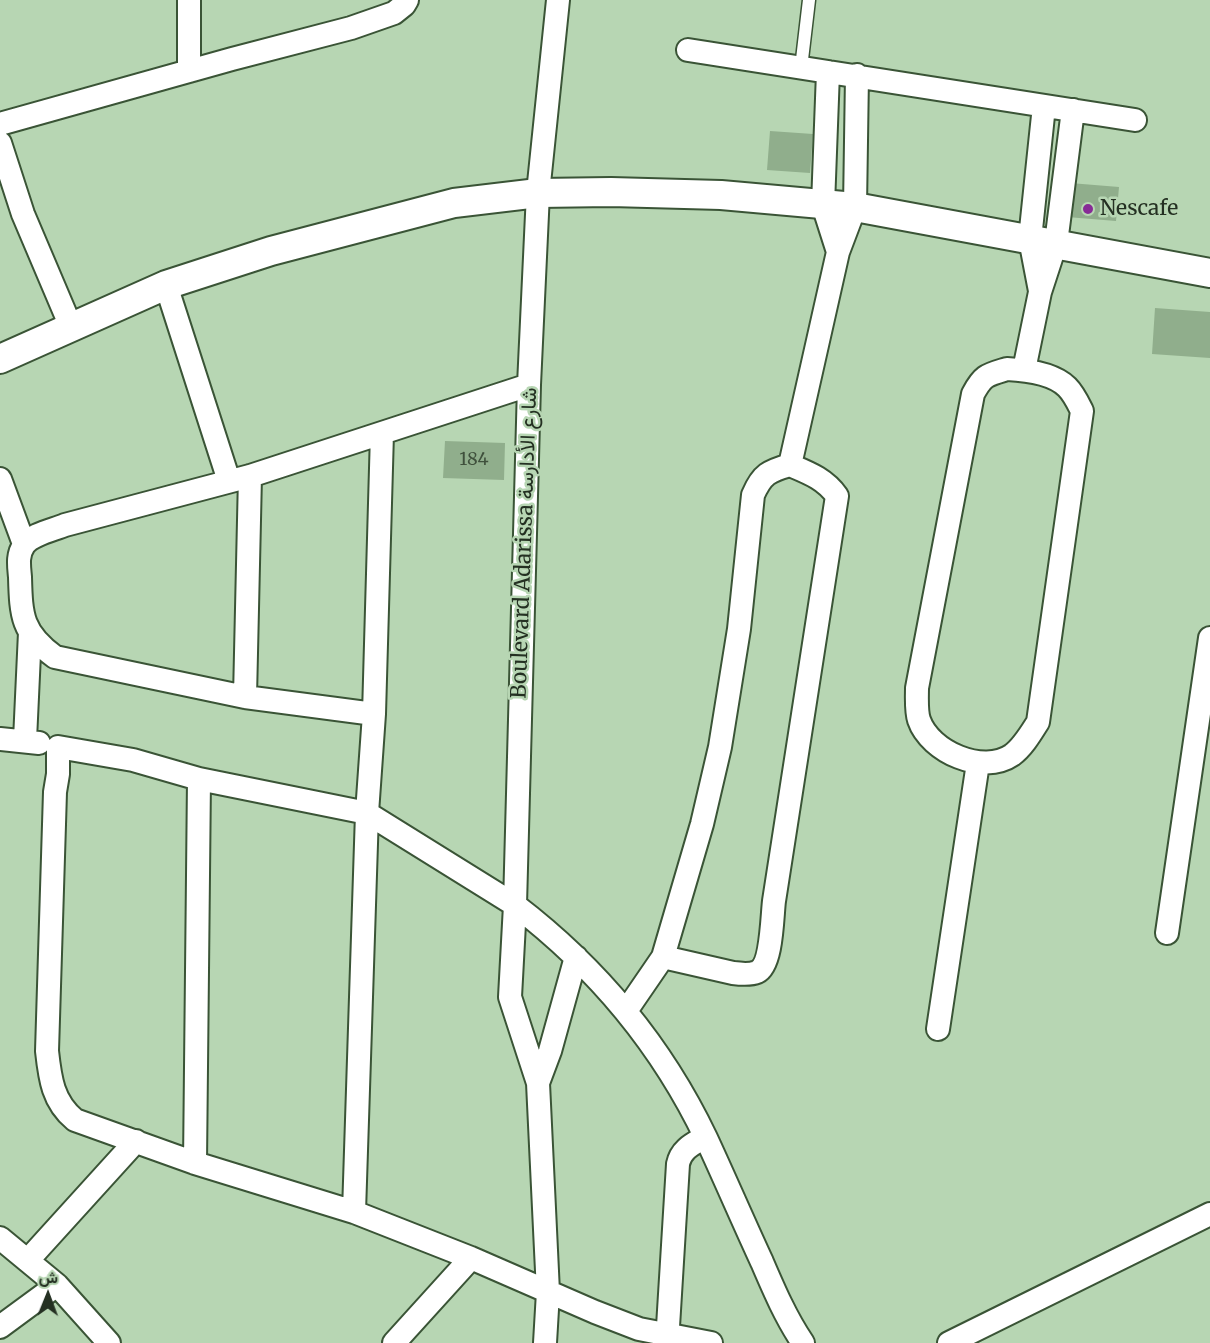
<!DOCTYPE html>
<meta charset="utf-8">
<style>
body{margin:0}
#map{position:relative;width:1210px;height:1343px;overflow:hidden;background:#b7d6b3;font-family:Merriweather,Vazirmatn,serif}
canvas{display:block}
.north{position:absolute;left:18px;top:1265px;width:60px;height:60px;-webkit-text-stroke:4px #b7d6b3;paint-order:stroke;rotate:1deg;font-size:16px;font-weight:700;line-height:24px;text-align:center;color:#243022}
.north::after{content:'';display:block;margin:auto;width:21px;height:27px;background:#243022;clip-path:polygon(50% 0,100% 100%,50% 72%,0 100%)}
</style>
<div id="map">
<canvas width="1210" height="1343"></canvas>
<div class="north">ش</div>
</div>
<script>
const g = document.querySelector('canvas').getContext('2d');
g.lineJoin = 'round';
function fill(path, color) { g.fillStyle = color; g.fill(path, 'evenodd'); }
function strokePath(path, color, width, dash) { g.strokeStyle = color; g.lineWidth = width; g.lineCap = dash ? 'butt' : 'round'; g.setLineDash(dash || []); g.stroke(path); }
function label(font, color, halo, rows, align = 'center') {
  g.font = font + ' Merriweather,Vazirmatn,serif'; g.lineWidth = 5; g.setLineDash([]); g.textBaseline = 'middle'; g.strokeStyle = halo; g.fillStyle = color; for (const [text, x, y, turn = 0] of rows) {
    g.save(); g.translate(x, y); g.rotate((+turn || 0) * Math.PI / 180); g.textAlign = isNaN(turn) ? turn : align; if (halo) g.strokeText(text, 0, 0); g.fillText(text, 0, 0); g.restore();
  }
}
fill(new Path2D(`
 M770 131 813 134 810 173 767 170Z
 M1070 183 1119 187 1116 221 1067 217Z
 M1155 308 1210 312V358L1152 354Z
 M445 441 505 443 504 480 443 478Z`), '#90ae8c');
const service = new Path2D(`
 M801 68 809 0`);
const minor = new Path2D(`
 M189 0V71
 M688 50 1135 120
 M828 72 823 205 838 252
 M0 124 232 59 351 28 394 13 404 5 407 0
 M0 143 23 214 71 327
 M166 285 229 481
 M1040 291 1030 239 1044 106
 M1007 369C1026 370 1053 373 1067 387 1074 394 1078 403 1082 411L1038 722C1031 733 1023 747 1012 755 983 775 930 752 919 720 916 711 917 697 917 688L973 394C983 375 987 375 1007 369Z
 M1024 370 1040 292 1056 243 1073 110
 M790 465 838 252 855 207 857 75
 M0 479 24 544
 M245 697 250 476
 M374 714 245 697 55 657C22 633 21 616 20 577 19 566 17 555 24 545 32 534 53 530 65 525L250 476 529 385
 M0 739 39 743
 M25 740 30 632
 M1167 933 1210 638
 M626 1011 663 957 702 824 720 747 739 629 753 495C762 474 769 471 790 465 809 473 825 479 837 496L774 901C772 917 772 965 757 972 750 975 741 974 733 973L663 957
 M938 1029 978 763
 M538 1083 550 1051 576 957
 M195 1163 199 779
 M354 1212 367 813 374 714 382 433
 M0 1238 57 1285 109 1343
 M28 1260 136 1141
 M0 1327 57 1285
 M394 1343 471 1258
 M545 1343 548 1292 538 1083 510 997 515 905 529 385 538 193 558 0
 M667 1343 678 1164C681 1149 693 1144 705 1137
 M711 1343 639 1329 595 1312 471 1258 354 1212 195 1163 75 1120C53 1102 50 1079 47 1051L55 792 58 774V747L133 760 199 779 367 813 515 905C596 967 662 1046 706 1138 725 1179 743 1221 762 1262 774 1290 786 1318 803 1343
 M949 1343 1210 1214`);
const tertiary = new Path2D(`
 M0 359 166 285 271 251 454 203 538 193 611 192 721 195 855 207 1210 273`);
strokePath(service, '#3a5436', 15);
strokePath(minor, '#3a5436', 26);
strokePath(tertiary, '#3a5436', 32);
strokePath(service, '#fff', 12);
strokePath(minor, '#fff', 22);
strokePath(tertiary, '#fff', 28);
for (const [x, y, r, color] of [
 [1088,209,6,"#872b96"]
]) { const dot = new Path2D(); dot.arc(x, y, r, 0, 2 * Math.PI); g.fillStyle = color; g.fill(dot); strokePath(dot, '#b7d6b3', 2); }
label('18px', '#3f503c', null, [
 ["184",474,460]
]);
label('21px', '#243022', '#b7d6b3', [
 ["Nescafe",1100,209]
], 'left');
label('21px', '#243022', '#b7d6b3', [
 ["Boulevard Adarissa شارع الأدارسة",525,543,-88]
]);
</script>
